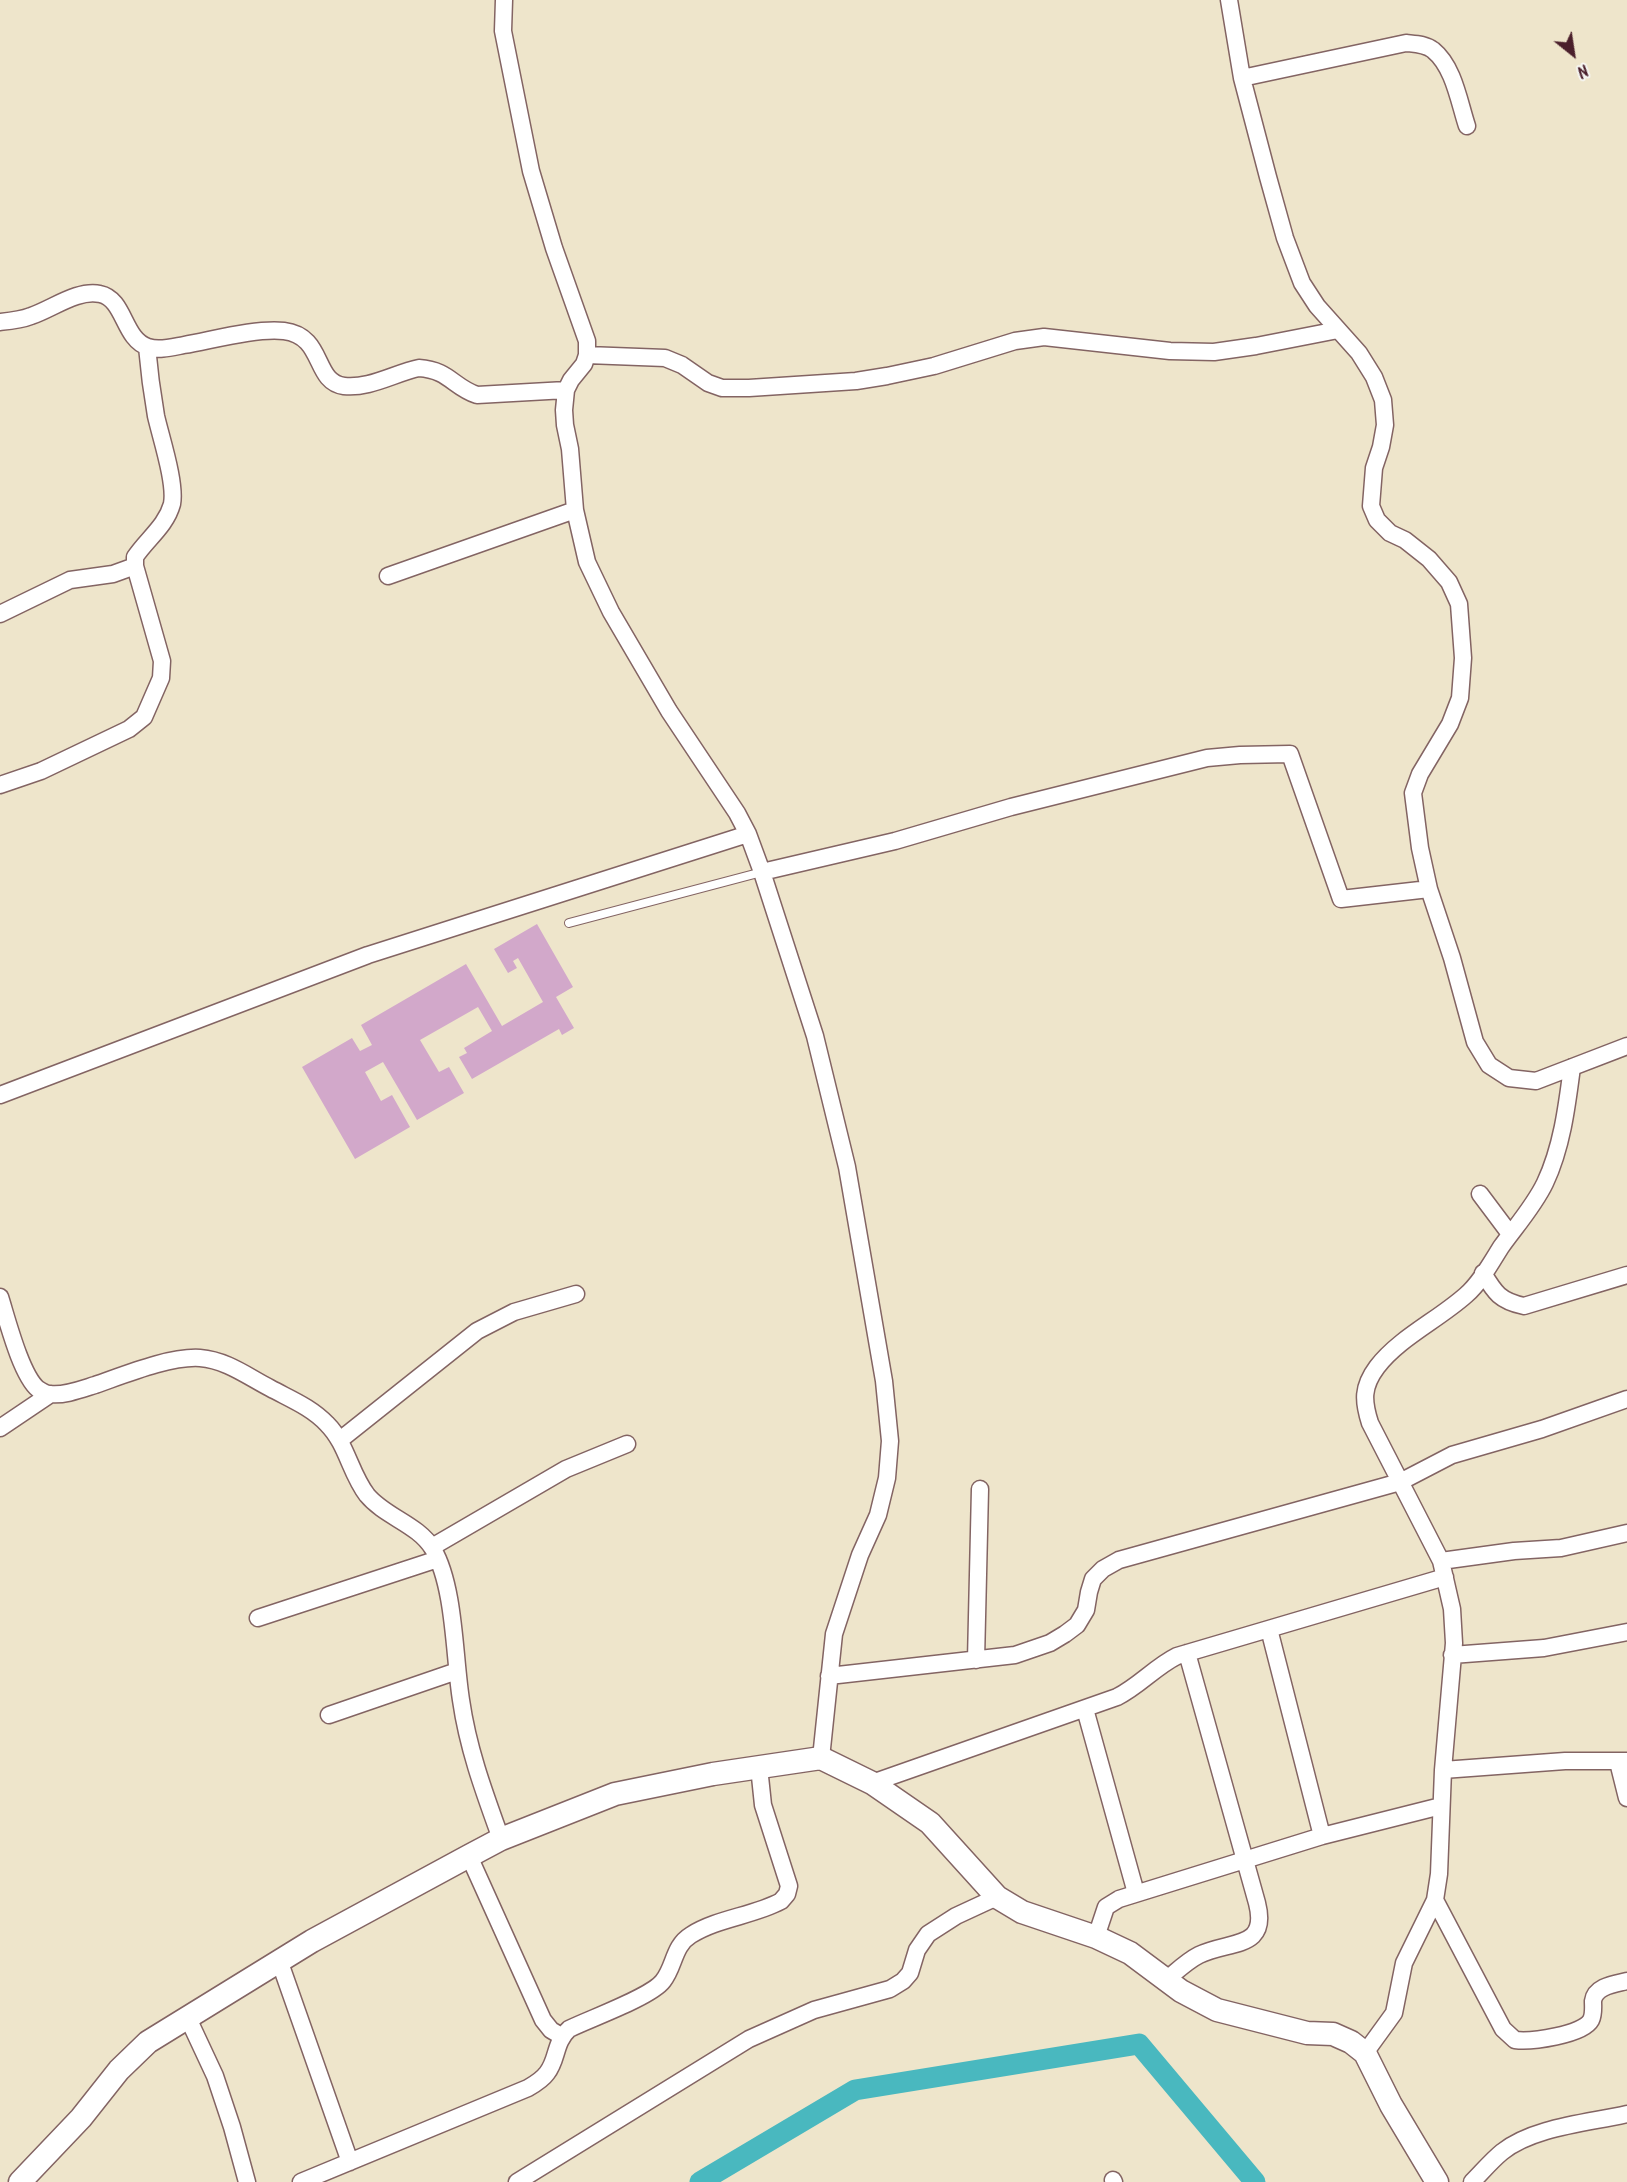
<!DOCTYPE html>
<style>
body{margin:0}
#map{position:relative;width:1627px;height:2182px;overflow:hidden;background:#eee5cb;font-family:Kalam,sans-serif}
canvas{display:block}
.north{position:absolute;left:1543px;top:24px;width:60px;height:60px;-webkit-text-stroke:4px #f6f6f2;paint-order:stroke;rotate:150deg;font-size:16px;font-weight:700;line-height:24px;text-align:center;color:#4a1f2b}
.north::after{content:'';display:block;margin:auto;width:21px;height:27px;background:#4a1f2b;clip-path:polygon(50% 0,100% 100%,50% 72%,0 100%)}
</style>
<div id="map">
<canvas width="1627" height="2182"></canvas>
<div class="north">N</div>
</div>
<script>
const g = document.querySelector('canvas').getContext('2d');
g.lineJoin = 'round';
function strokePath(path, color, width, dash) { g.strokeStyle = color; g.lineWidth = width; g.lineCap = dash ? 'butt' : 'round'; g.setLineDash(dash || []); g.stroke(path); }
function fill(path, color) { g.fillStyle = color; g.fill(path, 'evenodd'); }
strokePath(new Path2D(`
 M700 2182 855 2090 1139 2044 1255 2182`), '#49b8bf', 21);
fill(new Path2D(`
 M537 924 573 987 556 997 574 1028 562 1035 559 1029 472 1079 459 1057 467 1053 464 1048 492 1031 478 1007 420 1040 439 1072 449 1067 464 1093 417 1120 383 1062 365 1072 381 1101 392 1095 410 1127 355 1159 302 1067 352 1038 360 1051 372 1045 361 1025 466 964 502 1026 543 1002 518 958 513 961 517 968 508 973 494 949Z`), '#d2a8ca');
const lane = new Path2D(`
 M569 923 762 872`);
const street = new Path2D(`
 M504 0 503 31 531 171 554 248 587 341V355L584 364 571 380 566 390 564 410 565 425 570 449 575 510 587 562 611 612 669 711 737 813 748 834 762 872 815 1036 847 1167 884 1381 890 1441 887 1478 878 1515 860 1555 834 1634 821 1758
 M1229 0 1242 78 1268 177 1285 238 1302 283 1317 306 1359 353 1374 377 1383 400 1385 425 1381 447 1374 468 1371 506 1377 520 1390 533 1405 540 1429 559 1449 582 1459 604 1463 658 1460 698 1450 724 1420 774 1413 793 1420 848 1429 889 1452 958 1475 1042 1489 1065 1509 1078 1536 1081 1627 1046
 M1242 78 1406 43C1415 44 1425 44 1433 50 1454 67 1459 102 1467 126
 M0 322C10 321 21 320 31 316 52 309 78 289 100 294 125 299 123 339 148 347 159 351 173 347 184 345 213 340 255 328 284 331 325 336 313 382 344 386 369 389 395 373 419 368 449 370 453 387 477 395L566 390
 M587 355 665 358 682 365 708 383 722 388H749L856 381 887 376 934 366 1015 341 1044 337 1170 351 1214 352 1256 346 1338 330
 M388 576 575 510
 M0 614 70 580 113 574 135 566
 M0 785 41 771 129 729 144 717 161 678 162 661 135 566V557C147 539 166 526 172 504 176 483 161 438 156 416 152 393 149 370 147 347
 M762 872 895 841 1011 807 1207 758 1240 755 1290 754 1341 899 1429 889
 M0 1095 368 955 748 834
 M1480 1194 1510 1234
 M1483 1273C1495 1293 1500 1301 1524 1306L1627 1275
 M0 1297C7 1319 21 1375 38 1389 41 1391 47 1394 50 1394 64 1396 82 1389 95 1385 124 1375 170 1356 200 1358 226 1360 247 1376 270 1388 290 1399 311 1407 327 1424 347 1444 350 1473 367 1495 385 1517 418 1524 433 1549 455 1587 454 1656 461 1700 468 1749 484 1792 501 1839
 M0 1428 49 1395
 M340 1440 477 1331 514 1312 576 1294
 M432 1547 566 1469 627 1444
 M1441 1561 1514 1551 1561 1548 1627 1533
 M258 1618 438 1559
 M1269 1629 1322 1836
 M1452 1655 1544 1648 1627 1632
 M976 1660 980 1489
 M829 1676 1015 1655 1050 1643 1065 1634 1077 1625 1086 1610 1089 1592 1093 1579 1103 1569 1119 1560 1400 1482 1452 1455 1542 1429 1627 1399
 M1085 1709 1136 1893
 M329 1715 457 1671
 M1618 1762 1627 1798
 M1443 1770 1565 1761H1627
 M872 1783 1117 1697C1139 1686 1155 1667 1177 1656L1445 1577
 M469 1856 543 2020 551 2030 561 2036
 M1435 1900 1503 2029 1515 2040C1531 2042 1583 2035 1591 2020 1594 2014 1593 2007 1593 2001 1595 1986 1615 1984 1627 1981
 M1096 1937 1106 1907 1119 1899 1322 1836 1441 1806
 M279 1960 350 2162
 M1166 1980C1177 1971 1187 1961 1199 1955 1230 1940 1269 1950 1257 1903L1187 1653
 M187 2016 215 2076 232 2127 247 2182
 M1365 2053 1394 2013 1404 1963 1435 1900 1439 1874 1443 1770 1454 1643 1452 1609 1441 1561 1370 1423C1363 1401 1362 1387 1377 1367 1399 1338 1438 1320 1466 1295 1480 1283 1491 1263 1501 1247 1516 1226 1534 1206 1545 1183 1562 1147 1567 1106 1572 1067
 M1113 2180 1114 2182
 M301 2182 528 2088C535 2084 542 2080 547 2073 558 2059 554 2043 569 2029 589 2019 651 1997 663 1981 675 1966 673 1946 691 1935 718 1918 753 1916 781 1901L787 1894 789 1886 763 1805 759 1767
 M517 2182 749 2039 814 2010 890 1989 903 1981 910 1973 917 1950 928 1934 956 1916 997 1897
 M1472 2182C1482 2172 1491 2161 1502 2152 1533 2127 1588 2123 1627 2114`);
const secondary = new Path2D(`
 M20 2182 81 2118 119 2070 148 2042 312 1941 469 1856 501 1839 615 1794 713 1774 821 1758 872 1783 930 1823 997 1897 1022 1912 1096 1937 1130 1953 1181 1991 1217 2010 1307 2033 1333 2034 1351 2042 1365 2053 1391 2105 1437 2182`);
strokePath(lane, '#836463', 10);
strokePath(street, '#836463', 19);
strokePath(secondary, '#836463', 25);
strokePath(lane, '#fff', 8);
strokePath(street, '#fff', 16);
strokePath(secondary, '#fff', 22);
</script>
